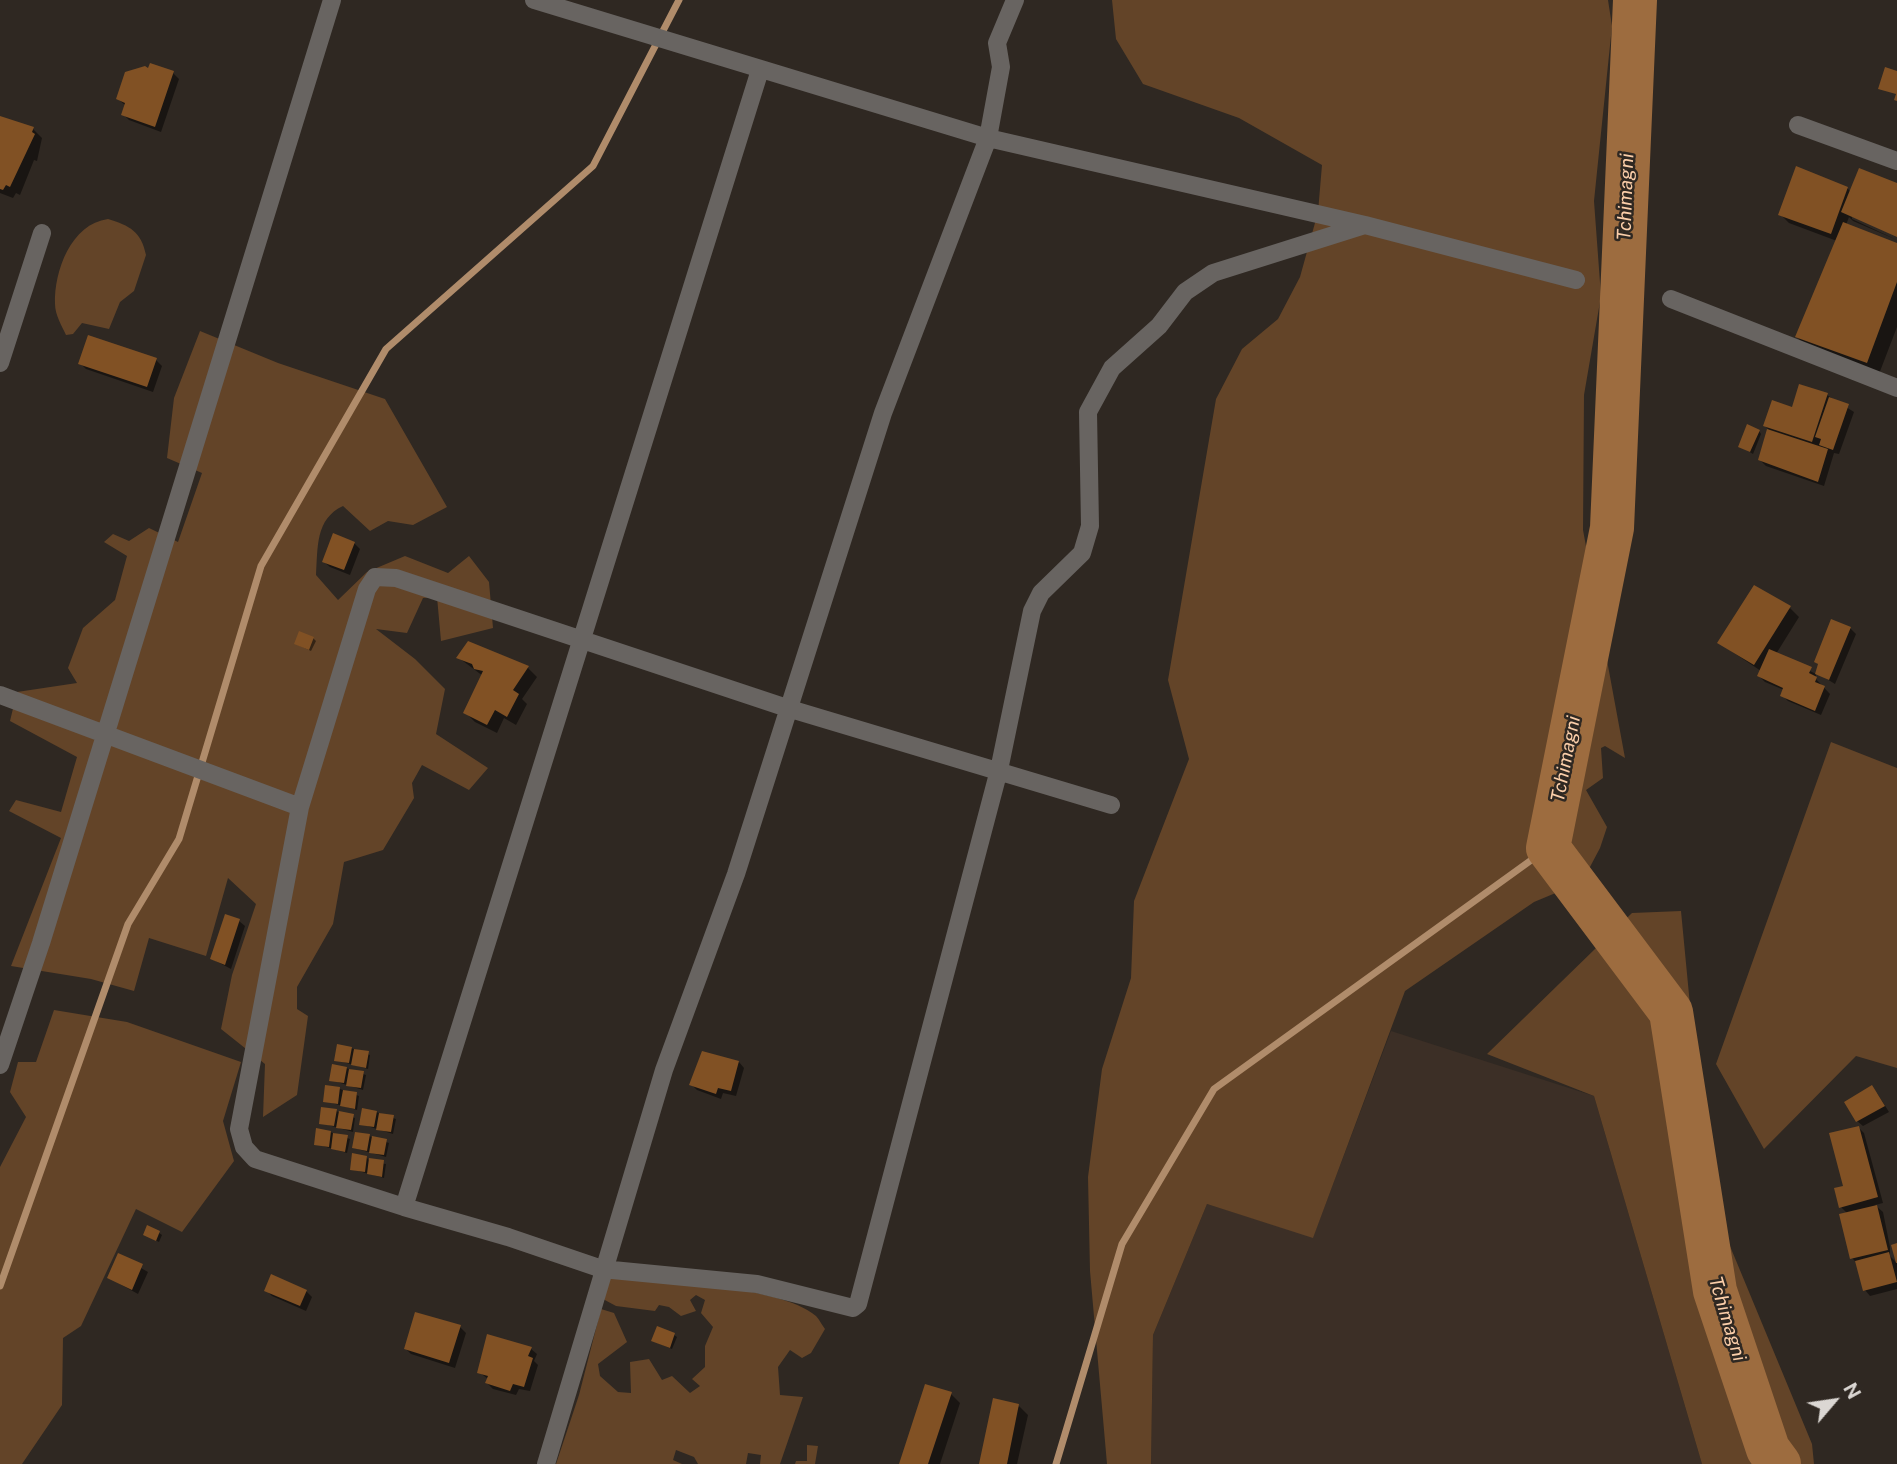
<!DOCTYPE html>
<style>
body{margin:0}
#map{position:relative;width:1897px;height:1464px;overflow:hidden;background:#2f2822;font-family:"Public Sans",sans-serif}
canvas{display:block}
.north{position:absolute;left:1799px;top:1366px;width:70px;height:70px;-webkit-text-stroke:5px #2f2822;paint-order:stroke;rotate:61deg;font-size:19px;font-weight:700;line-height:28px;text-align:center;color:#dbd7d3}
.north::after{content:'';display:block;margin:auto;width:24px;height:32px;background:#dbd7d3;clip-path:polygon(50% 0,100% 100%,50% 72%,0 100%)}
</style>
<div id="map">
<canvas width="1897" height="1464"></canvas>
<div class="north">N</div>
</div>
<script>
const g = document.querySelector('canvas').getContext('2d');
g.lineJoin = 'round';
function fill(path, color) { g.fillStyle = color; g.fill(path, 'evenodd'); }
function strokePath(path, color, width, dash) { g.strokeStyle = color; g.lineWidth = width; g.lineCap = dash ? 'butt' : 'round'; g.setLineDash(dash || []); g.stroke(path); }
function label(font, color, halo, rows, align = 'center') {
  g.font = font + ' "Public Sans",sans-serif'; g.lineWidth = 5; g.setLineDash([]); g.textBaseline = 'middle'; g.strokeStyle = halo; g.fillStyle = color; for (const [text, x, y, turn = 0] of rows) {
    g.save(); g.translate(x, y); g.rotate((+turn || 0) * Math.PI / 180); g.textAlign = isNaN(turn) ? turn : align; if (halo) g.strokeText(text, 0, 0); g.fillText(text, 0, 0); g.restore();
  }
}
fill(new Path2D(`
 M1391 1031 1594 1096 1702 1464H1151L1153 1335 1207 1204 1313 1237Z`), '#3c2f26');
fill(new Path2D(`
 M1112 0H1608L1612 26 1594 201 1601 296 1584 395 1583 530 1625 758 1605 746 1601 748 1603 778 1586 790 1607 827 1600 848 1582 882 1534 902 1405 991 1313 1238 1207 1204 1153 1335 1151 1464H1107L1090 1271 1088 1177 1102 1069 1131 978 1134 901 1189 759 1168 680 1216 399 1242 349 1278 319 1300 277 1318 212 1322 165 1239 118 1143 84 1116 39Z
 M108 219C130 226 141 231 146 255L134 291 120 302 109 329 82 323 73 334 66 335C62 326 55 315 55 304 54 271 71 224 108 219Z
 M200 331 278 363 385 399 447 507 413 525 388 521 370 531 343 506C315 519 318 548 316 575L338 600 367 572 405 556 448 573 469 556 489 582 493 628 441 641 437 597 423 598 407 633 376 629 415 659 445 689 436 734 488 768 469 790 422 765 412 783 414 798 383 850 344 862 333 924 297 987V1009L308 1016 297 1095 263 1117 265 1064 221 1029 232 975 256 904 228 878 206 956 149 938 134 991 91 979 11 966 61 838 9 811 16 800 61 812 77 757 10 721 17 692 77 683 68 668 83 628 115 600 127 556 104 542 113 534 129 541 149 528 178 542 202 473 167 458 174 398Z
 M1831 742 1897 768V1068L1856 1056 1764 1149 1716 1064Z
 M1681 911 1708 1193 1812 1444 1814 1464H1702L1594 1096 1487 1054 1632 913Z
 M54 1010 127 1022 241 1062 223 1121 234 1161 182 1232 136 1209 81 1326 63 1338 62 1405 22 1464H0V1167L26 1117 10 1092 18 1062H36Z
 M606 1277C656 1282 778 1284 816 1316 819 1319 822 1325 825 1329L811 1353 802 1358 790 1350 778 1367 780 1395 803 1397 780 1464H760L761 1455 748 1453 746 1464H698L694 1457 676 1450 673 1460 682 1464H556L579 1395 601 1309 614 1313 627 1342 598 1364 600 1376 618 1392 631 1393 630 1362 649 1359 662 1380 672 1376 690 1393 700 1386 692 1379 705 1367V1346L713 1327 701 1313 705 1300 696 1295 690 1300 696 1311 681 1316 669 1307 659 1305 655 1311 616 1306 603 1299Z
 M807 1445 818 1446 815 1464H795L796 1461H807Z`), '#634428');
fill(new Path2D(`
 M173 73 179 79 161 132 129 120 123 114 126 106 118 99Z
 M0 118 33 129 42 138 37 161 34 160 20 195 16 193 13 198 0 193Z
 M1897 185V235L1852 215V219L1897 240 1853 221 1849 217 1846 225 1897 245V327L1879 374 1809 349 1797 337 1837 241 1789 223 1780 214 1847 188 1851 192Z
 M156 360 162 366 153 392 86 369 80 363Z
 M1827 395 1854 412 1839 454 1834 453 1824 486 1766 466 1760 460 1769 430 1765 426Z
 M1759 431 1761 434 1753 454 1740 446Z
 M354 543 360 549 350 575 330 567 324 562Z
 M1790 608 1799 617 1776 654 1816 674 1820 666 1816 662 1850 628 1856 634 1835 684 1817 673 1815 678 1830 694 1821 715 1788 701 1782 695 1784 690 1765 682 1759 676 1761 671 1719 643Z
 M313 638 316 641 311 651 296 644Z
 M469 643 528 668 537 677 522 699 527 704 516 725 504 718 497 733 475 722 466 713 483 676 459 658Z
 M239 921 245 926 231 969 212 959Z
 M351 1048 370 1055 368 1069 336 1060Z
 M739 1062 744 1068 736 1096 723 1093 721 1099 697 1090 691 1084Z
 M346 1068 366 1075 363 1090 331 1080Z
 M340 1089 359 1096 357 1110 325 1101Z
 M1877 1093 1889 1112 1863 1126 1857 1121Z
 M336 1111 355 1118 353 1132 321 1123Z
 M376 1112 396 1119 393 1134 361 1124Z
 M1859 1128 1864 1133 1883 1203 1875 1205 1883 1212 1890 1247 1897 1245V1259L1893 1246 1890 1247V1256L1897 1263V1289L1870 1296 1865 1290 1857 1263 1852 1258 1848 1214 1841 1207Z
 M330 1132 350 1139 347 1153 316 1144Z
 M369 1136 389 1143 386 1157 354 1148Z
 M366 1157 371 1162 386 1164 384 1178 351 1169Z
 M159 1233 162 1235 159 1242 145 1235Z
 M118 1255 148 1272 138 1294 109 1278Z
 M266 1290 306 1291 312 1297 306 1311 272 1296Z
 M460 1327 466 1333 455 1368 411 1354 406 1349Z
 M674 1335 677 1337 672 1349 653 1341Z
 M531 1349 537 1354 534 1361 538 1365 530 1391 519 1389 516 1395 493 1389 487 1383 488 1379 479 1372Z
 M951 1394 960 1403 940 1464H901Z
 M1019 1406 1028 1415 1017 1464H981Z`), '#0007');
strokePath(new Path2D(`
 M0 1286 128 924 179 839 261 566 386 349 593 166 679 0
 M1056 1464 1122 1244 1214 1089 1548 848`), '#b08c6b', 7);
strokePath(new Path2D(`
 M1635 0 1612 528 1548 848 1671 1012 1715 1291 1768 1449 1779 1464`), '#9d6c3f', 44);
fill(new Path2D(`
 M150 63 174 71 155 127 121 115 125 103 116 99 125 72 145 66 148 68Z
 M1885 67 1897 71V101L1894 100 1896 94 1878 89Z
 M0 116 34 127 32 132 35 134 10 187 6 185 3 190 0 189Z
 M1796 166 1848 187 1831 234 1778 215Z
 M1859 168 1897 183V237L1841 212Z
 M1843 222 1897 243V282L1867 363 1795 337Z
 M88 335 157 358 147 387 78 364Z
 M1799 384 1828 393 1812 442 1763 426 1772 400 1792 407Z
 M1829 397 1849 404 1833 450 1819 445 1821 439 1815 437Z
 M1747 424 1760 430 1750 452 1738 447Z
 M1767 429 1828 449 1818 482 1758 460Z
 M333 533 355 542 344 570 322 562Z
 M1754 585 1791 606 1754 665 1717 643Z
 M1831 619 1851 627 1829 680 1815 674 1818 664 1814 662Z
 M299 631 314 637 309 650 294 644Z
 M468 641 529 666 513 690 519 694 507 717 495 710 487 725 463 713 483 671 474 669 472 664 456 658Z
 M1769 649 1812 667 1809 673 1817 677 1815 682 1825 686 1815 711 1780 696 1783 688 1757 676Z
 M225 914 240 919 225 965 210 959Z
 M337 1044 352 1047 349 1063 334 1061Z
 M354 1049 369 1051 366 1068 351 1065Z
 M702 1051 739 1061 731 1091 718 1088 716 1094 689 1085Z
 M332 1064 347 1067 344 1083 329 1081Z
 M349 1069 364 1071 361 1088 346 1086Z
 M325 1085 340 1087 338 1104 323 1102Z
 M1872 1085 1885 1106 1856 1122 1844 1102Z
 M343 1090 357 1092 355 1109 340 1106Z
 M321 1107 337 1109 334 1126 319 1124Z
 M362 1108 377 1111 374 1127 359 1125Z
 M339 1111 354 1114 351 1130 336 1128Z
 M379 1113 394 1115 391 1132 376 1130Z
 M1859 1126 1878 1197 1839 1208 1834 1188 1843 1186 1829 1133Z
 M316 1128 331 1131 329 1147 314 1145Z
 M355 1132 370 1134 367 1151 352 1148Z
 M333 1133 348 1135 345 1152 331 1149Z
 M372 1136 387 1139 384 1155 369 1153Z
 M352 1153 367 1156 365 1172 350 1170Z
 M369 1158 384 1160 382 1177 367 1174Z
 M1877 1205 1888 1250 1850 1259 1839 1214Z
 M147 1225 160 1231 156 1241 143 1235Z
 M1897 1243V1263H1896L1891 1245Z
 M1889 1252 1897 1282 1863 1291 1855 1261Z
 M118 1253 143 1264 132 1290 107 1278Z
 M271 1274 307 1290 300 1306 264 1291Z
 M415 1312 461 1325 449 1363 404 1349Z
 M657 1326 675 1333 670 1348 651 1341Z
 M487 1334 532 1347 528 1356 533 1358 524 1387 513 1384 510 1391 485 1383 488 1376 477 1373Z
 M925 1384 952 1392 928 1464H899Z
 M993 1398 1019 1404 1007 1464H979Z`), '#815124');
strokePath(new Path2D(`
 M534 0 988 138 1365 225 1576 280
 M1798 125 1897 161
 M1671 299 1897 388
 M0 363 42 233
 M0 695 300 807
 M1111 805 787 708 396 578 375 577 367 589 300 807 239 1129 244 1147 255 1159 404 1207 508 1237 602 1269 757 1284 853 1308 858 1304 999 770 1032 611 1041 593 1082 553 1090 526 1088 412 1112 368 1159 326 1185 292 1213 273 1365 225
 M0 1065 41 943 332 0
 M404 1207 760 70
 M546 1464 664 1070 736 874 883 413 988 138 1001 67 997 43 1015 0`), '#686461', 18);
label('italic 19px', '#fbcea9', '#2f2822', [
 ["Tchimagni",1626,197,-88],
 ["Tchimagni",1566,759,-79],
 ["Tchimagni",1727,1319,73]
]);
</script>
